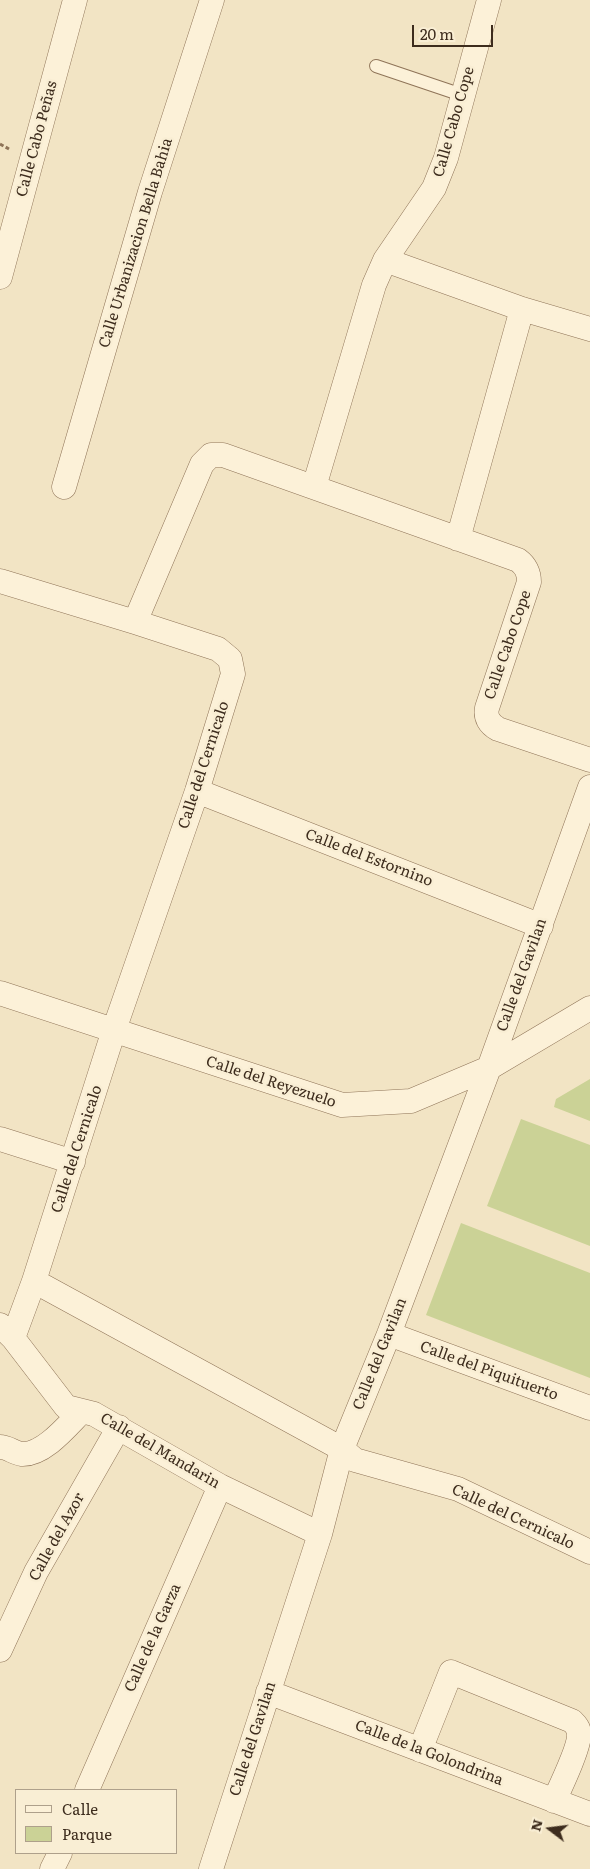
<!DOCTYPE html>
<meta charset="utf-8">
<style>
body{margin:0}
#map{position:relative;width:590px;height:1869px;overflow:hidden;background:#f2e4c4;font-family:Literata,serif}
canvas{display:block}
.legend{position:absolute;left:15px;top:1789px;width:162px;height:65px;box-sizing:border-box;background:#f9eed4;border:1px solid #aea08b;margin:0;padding:6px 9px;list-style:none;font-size:15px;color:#3d2c1d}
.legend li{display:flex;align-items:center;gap:10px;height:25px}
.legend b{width:25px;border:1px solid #aea08b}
.north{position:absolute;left:525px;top:1804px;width:50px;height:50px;-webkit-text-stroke:4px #f9eed4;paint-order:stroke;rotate:285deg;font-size:14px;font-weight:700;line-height:20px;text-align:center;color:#3d2c1d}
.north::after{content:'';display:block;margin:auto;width:18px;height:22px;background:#3d2c1d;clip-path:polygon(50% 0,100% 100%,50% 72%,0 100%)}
.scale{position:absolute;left:412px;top:25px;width:81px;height:22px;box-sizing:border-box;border:2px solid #3d2c1d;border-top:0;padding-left:6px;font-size:15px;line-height:18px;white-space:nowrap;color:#3d2c1d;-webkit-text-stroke:4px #f9eed4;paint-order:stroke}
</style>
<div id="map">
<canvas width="590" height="1869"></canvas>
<ul class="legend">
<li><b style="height:6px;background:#fcf1d8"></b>Calle</li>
<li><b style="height:14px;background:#cbd296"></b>Parque</li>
</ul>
<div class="north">N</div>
<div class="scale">20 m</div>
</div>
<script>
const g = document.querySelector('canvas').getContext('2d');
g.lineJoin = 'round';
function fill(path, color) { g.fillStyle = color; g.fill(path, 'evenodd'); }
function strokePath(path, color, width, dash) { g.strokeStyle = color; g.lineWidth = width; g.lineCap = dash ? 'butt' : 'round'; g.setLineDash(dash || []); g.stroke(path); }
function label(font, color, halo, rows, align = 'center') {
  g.font = font + ' Literata,serif'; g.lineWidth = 5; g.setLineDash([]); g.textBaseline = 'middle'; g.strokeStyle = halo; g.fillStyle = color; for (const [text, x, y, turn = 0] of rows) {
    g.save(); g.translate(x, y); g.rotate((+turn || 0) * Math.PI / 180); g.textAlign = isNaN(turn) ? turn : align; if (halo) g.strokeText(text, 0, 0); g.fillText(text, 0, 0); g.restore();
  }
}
fill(new Path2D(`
 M590 1079V1121L554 1107 556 1099Z
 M521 1119 590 1145V1246L487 1206Z
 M461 1223 590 1273V1378L426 1315Z`), '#cbd296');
const lane = new Path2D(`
 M376 66 462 95`);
const street = new Path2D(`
 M385 260 522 309 590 329
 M0 277 75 0
 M64 487 150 192 212 0
 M314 487 374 285 385 260 434 188 446 158 489 0
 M458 539 522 309
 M0 581 135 622 218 649 230 659 233 674 197 791 114 1030 34 1281 342 1449 355 1460 458 1489 590 1552
 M135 622 202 464 211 455H223L518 560C526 566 529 572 529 582L487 708C485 717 489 724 498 729L590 760
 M197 791 541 926
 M0 993 342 1105 411 1101 489 1068 590 1008
 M0 1139 73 1162
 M0 1325 13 1338 66 1407 94 1414 220 1486 320 1534
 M389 1334 590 1408
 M13 1338 34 1281
 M0 1447C8 1447 14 1453 22 1454 44 1455 68 1425 82 1411
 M0 1650 36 1572 119 1427
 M268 1692 590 1814
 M420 1750 451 1672 572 1721C576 1725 579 1728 579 1734 580 1746 560 1788 554 1801
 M87 1790 220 1486
 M52 1869 60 1853
 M211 1869 320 1534 342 1449 389 1334 489 1068 590 787`);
strokePath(lane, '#8f7458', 14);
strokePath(street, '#8f7458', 25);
strokePath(new Path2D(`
 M0 144 9 149`), '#8f7458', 3, [4, 2.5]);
strokePath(lane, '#fcf1d8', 12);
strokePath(street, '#fcf1d8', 24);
label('15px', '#3d2c1d', '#f9eed4', [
 ["Calle Cabo Cope",454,122,-74],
 ["Calle Cabo Peñas",37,139,-75],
 ["Calle Urbanizacion Bella Bahia",136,243,-73],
 ["Calle Cabo Cope",508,645,-71],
 ["Calle del Cernicalo",204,765,-72],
 ["Calle del Estornino",369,858,21],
 ["Calle del Gavilan",522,975,-70],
 ["Calle del Reyezuelo",271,1082,18],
 ["Calle del Cernicalo",77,1149,-72],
 ["Calle del Gavilan",380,1354,-68],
 ["Calle del Piquituerto",489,1371,20],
 ["Calle del Mandarin",160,1451,30],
 ["Calle del Cernicalo",513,1517,25],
 ["Calle del Azor",57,1537,-61],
 ["Calle de la Garza",153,1638,-66],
 ["Calle del Gavilan",253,1739,-72],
 ["Calle de la Golondrina",429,1753,21]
]);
</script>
